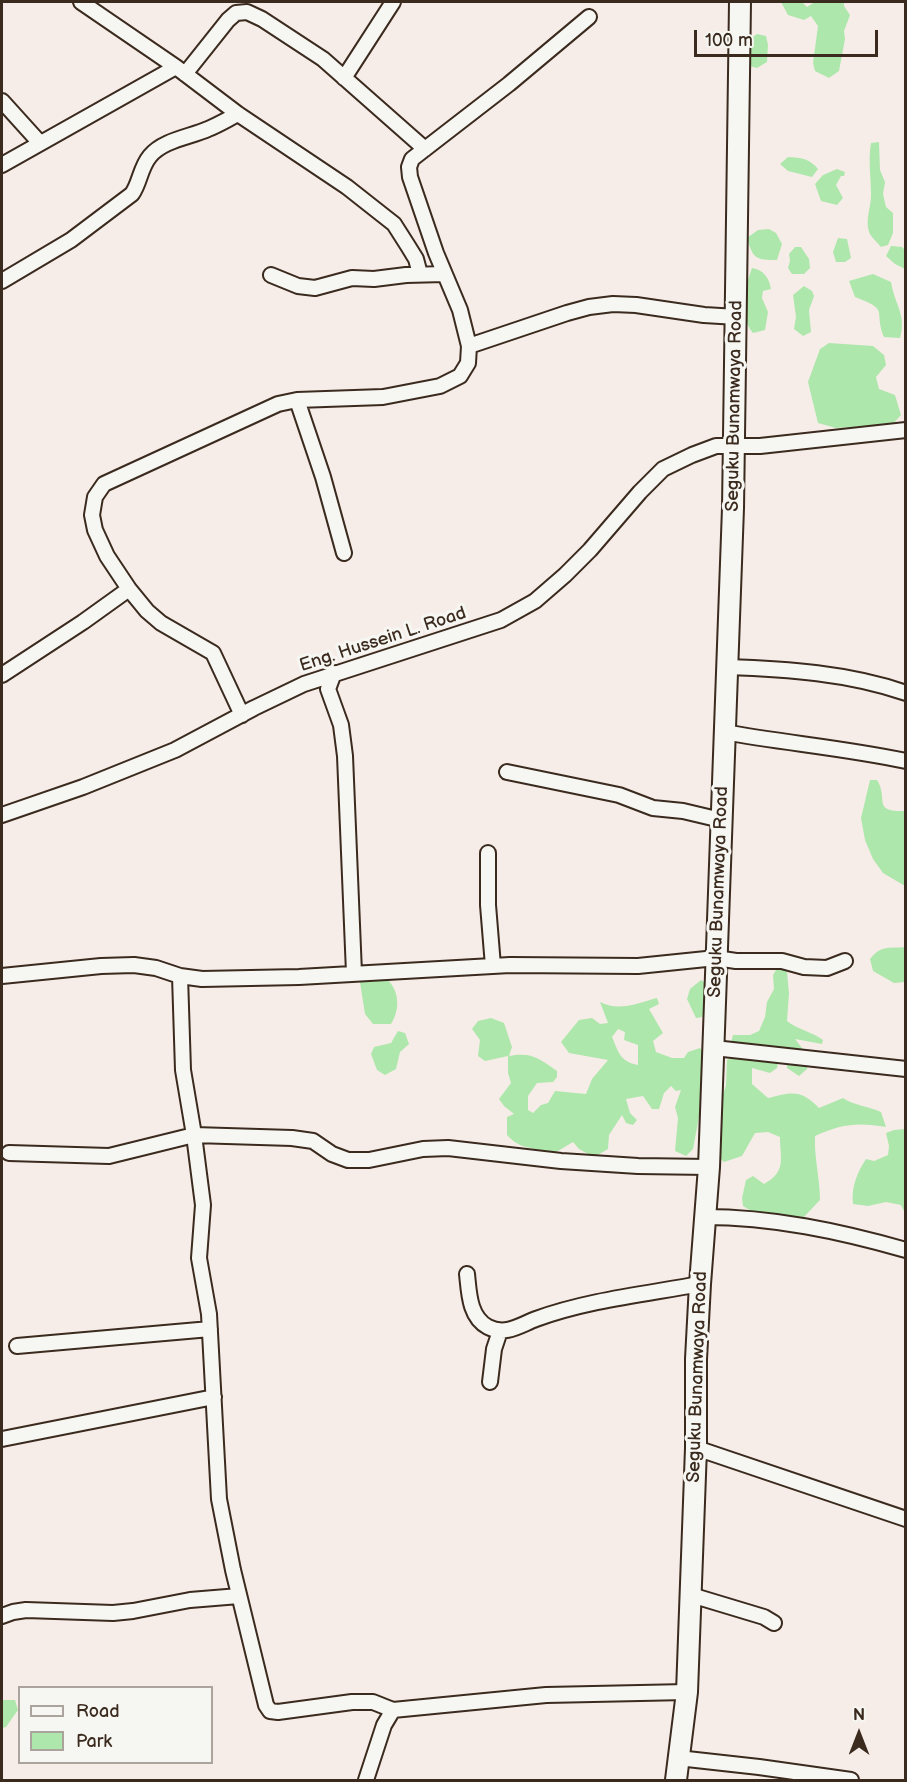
<!DOCTYPE html>
<style>
body{margin:0}
#map{position:relative;width:907px;height:1782px;overflow:hidden;background:#f6ede8;font-family:"Balsamiq Sans",sans-serif}
canvas{display:block}
.frame{position:absolute;inset:0;border:3px solid #3b2a1e;pointer-events:none}
.legend{position:absolute;left:18px;top:1686px;width:195px;height:78px;box-sizing:border-box;background:#f6f6f2;border:2px solid #aba49d;margin:0;padding:8px 10px;list-style:none;font-size:18px;color:#3b2a1e}
.legend li{display:flex;align-items:center;gap:12px;height:30px}
.legend b{width:30px;border:2px solid #aba49d}
.north{position:absolute;left:829px;top:1704px;width:60px;height:60px;-webkit-text-stroke:4px #f6f6f2;paint-order:stroke;rotate:0deg;font-size:16px;font-weight:700;line-height:24px;text-align:center;color:#3b2a1e}
.north::after{content:'';display:block;margin:auto;width:21px;height:27px;background:#3b2a1e;clip-path:polygon(50% 0,100% 100%,50% 72%,0 100%)}
.scale{position:absolute;left:694px;top:30px;width:184px;height:27px;box-sizing:border-box;border:3px solid #3b2a1e;border-top:0;padding-left:8px;font-size:18px;line-height:21px;white-space:nowrap;color:#3b2a1e;-webkit-text-stroke:4px #f6f6f2;paint-order:stroke}
</style>
<div id="map">
<canvas width="907" height="1782"></canvas>
<div class="frame"></div>
<ul class="legend">
<li><b style="height:8px;background:#f6f6f2"></b>Road</li>
<li><b style="height:16px;background:#aee7ab"></b>Park</li>
</ul>
<div class="north">N</div>
<div class="scale">100 m</div>
</div>
<script>
const g = document.querySelector('canvas').getContext('2d');
g.lineJoin = 'round';
function fill(path, color) { g.fillStyle = color; g.fill(path, 'evenodd'); }
function strokePath(path, color, width, dash) { g.strokeStyle = color; g.lineWidth = width; g.lineCap = dash ? 'butt' : 'round'; g.setLineDash(dash || []); g.stroke(path); }
function label(font, color, halo, rows, align = 'center') {
  g.font = font + ' "Balsamiq Sans",sans-serif'; g.lineWidth = 6; g.setLineDash([]); g.textBaseline = 'middle'; g.strokeStyle = halo; g.fillStyle = color; for (const [text, x, y, turn = 0] of rows) {
    g.save(); g.translate(x, y); g.rotate((+turn || 0) * Math.PI / 180); g.textAlign = isNaN(turn) ? turn : align; if (halo) g.strokeText(text, 0, 0); g.fillText(text, 0, 0); g.restore();
  }
}
fill(new Path2D(`
 M781 2H802L807 7 815 2H844V6L850 15 844 31 845 39 839 71 829 78 815 71 813 63 818 26 811 16 804 20 788 15Z
 M757 34 766 36 768 45 767 62 757 68 746 65 747 41Z
 M879 142 880 170 885 182 883 194 886 207 893 213V233L888 245 881 247C877 242 871 237 869 232 865 219 871 208 871 195 871 177 868 161 871 143Z
 M788 157C801 158 809 158 818 169L812 177 788 171 780 164Z
 M837 169 845 172 844 176H841L836 185 843 198 837 205 821 201 815 184 823 175Z
 M769 229 776 233 782 244 777 260C756 260 753 259 747 238L758 230Z
 M838 238 847 239 851 258 845 262H836L833 252Z
 M891 246 902 247 905 250V269L895 264 886 256Z
 M795 247H801L809 259 810 268 804 274H792L788 268 790 261 789 254Z
 M752 268C764 270 769 278 771 289L763 291 762 298 768 312 765 330 753 333C738 314 744 290 752 268Z
 M873 274 891 282C894 303 907 315 900 338L884 337C873 309 891 311 855 297L849 281Z
 M804 286 812 291 814 296 809 310 811 332 803 336 794 329 796 317 793 295Z
 M829 343 873 346 884 355 886 365 876 377 879 389 895 395 901 415 892 425 836 428 818 423 808 382 820 349Z
 M870 780H877C889 799 871 812 905 811V886L883 873 873 859 865 840 861 818Z
 M905 947V982L894 983 873 971 870 959C882 944 889 949 905 947Z
 M779 965 787 972 789 993 787 1021C798 1030 811 1031 823 1040L822 1044 795 1039 809 1057 807 1069 799 1076 787 1068 786 1047 780 1051 777 1068 770 1073 752 1068V1084L768 1098C792 1092 801 1089 819 1108L843 1098C855 1106 868 1106 881 1112L886 1127C859 1122 840 1124 815 1136 814 1158 820 1178 820 1200L804 1217 756 1214 743 1206 742 1198 746 1180 753 1176 764 1184C787 1171 780 1159 780 1137L768 1132 755 1133 742 1156 724 1162 706 1146 705 1122 722 1098 726 1085 727 1060 737 1055 731 1043 733 1035H750L759 1031 765 1017 767 1002 774 989 773 975Z
 M386 978C399 990 401 1008 391 1024H373L365 1014 360 982 363 979Z
 M701 980 707 984 705 1008 702 1017 696 1018 687 999 690 989Z
 M657 998 659 1004 649 1009 663 1033 653 1041 656 1052 672 1058H684L688 1052 700 1048 704 1053 701 1106 693 1149 686 1156 675 1151 678 1118 675 1107 681 1090 676 1091 671 1086 664 1093 659 1109H652L643 1096 626 1099 630 1113 637 1120 633 1125 626 1123 622 1115 609 1135 608 1149 594 1157 579 1149 573 1142 553 1154C534 1146 521 1151 507 1135V1117L514 1114 504 1106 499 1099 511 1083 508 1073V1056L485 1061 478 1056 480 1040 472 1029 478 1021 491 1018 504 1023 512 1047 509 1056C532 1052 538 1058 557 1071V1077L553 1082 537 1083 528 1096V1110L533 1113 541 1105 548 1103 555 1091 586 1094 592 1079 608 1060 569 1053 561 1042 579 1020 592 1018 600 1024 608 1023 600 1002C619 1012 638 1003 657 998ZM618 1029 625 1032 624 1040 638 1045V1065C620 1062 618 1051 612 1037Z
 M398 1031 405 1033 409 1044 400 1052 396 1069 385 1075 377 1070 371 1054 374 1047 391 1043Z
 M905 1129V1213L901 1205 886 1202 868 1206 853 1204C851 1187 857 1173 866 1159L874 1161 888 1155 889 1146 886 1133 894 1130Z
 M2 1700H15L18 1710 6 1727 2 1728Z`), '#aee7ab');
const minor = new Path2D(`
 M81 2 176 67 238 114 347 187 380 213 394 224 408 246 416 259 420 274
 M185 74 228 20 236 13 247 12 262 19 323 59 425 149
 M344 78 393 2
 M2 101 40 143
 M2 165 176 67
 M271 275 298 286 315 288 352 278 374 279 406 275 444 274
 M2 281 71 240 132 194C140 183 140 168 150 156 163 140 190 137 208 129 218 125 228 119 238 114
 M469 346 567 313 589 307 613 304 636 305 704 315 737 317
 M297 400 323 477 344 553
 M727 667C786 669 849 673 906 693
 M334 673 328 689 341 725 345 756 354 973
 M2 675 83 622 129 589
 M242 715 213 653 161 623 147 611 129 589 107 556 95 530 92 515 95 497 104 484 278 404 297 400 383 397 440 386 460 376 468 363 469 346 460 310 436 253 410 177 409 167 412 159 509 84 589 17
 M724 732C784 743 845 748 906 761
 M507 772 619 795 653 808 683 811 721 820
 M2 815 83 787 175 750 254 708 304 684 501 620 535 601 565 575 590 550 640 492 663 469 692 455 716 446H760L906 430
 M488 853V905L493 966
 M2 976 101 966 134 965 156 968 180 976 202 979 299 977 510 965 638 966 716 958 736 961H782L804 967 827 968 845 961
 M180 976 183 1070 194 1135 203 1205 199 1258 209 1314 219 1499 233 1570 266 1705 270 1711 278 1712 352 1702H373L393 1710 546 1695 687 1692
 M714 1048 906 1069
 M9 1153 109 1156 194 1135 292 1138 313 1141 332 1154 348 1160H369L423 1149 448 1148 561 1161 638 1166 709 1167
 M704 1217C773 1217 839 1231 906 1250
 M467 1274C469 1292 469 1317 488 1327 506 1336 520 1325 536 1319 588 1300 646 1294 700 1284
 M17 1346 210 1329
 M490 1382 494 1349 500 1331
 M2 1439 214 1397
 M696 1448 906 1519
 M691 1595 764 1617 774 1623
 M2 1616 13 1612 26 1610 113 1613 133 1611 190 1600 239 1596
 M678 1758 759 1767 851 1780
 M366 1780 384 1725 393 1710`);
const secondary = new Path2D(`
 M676 1780 687 1692 696 1448V1359L700 1284 709 1167 733 508 740 2`);
strokePath(minor, '#3b2a1e', 18);
strokePath(secondary, '#3b2a1e', 24);
strokePath(minor, '#f6f6f2', 14);
strokePath(secondary, '#f6f6f2', 20);
label('18px', '#3b2a1e', '#f6f6f2', [
 ["Seguku Bunamwaya Road",735,406,-89],
 ["Eng. Hussein L. Road",383,640,-18],
 ["Seguku Bunamwaya Road",719,892,-88],
 ["Seguku Bunamwaya Road",698,1377,-88]
]);
</script>
